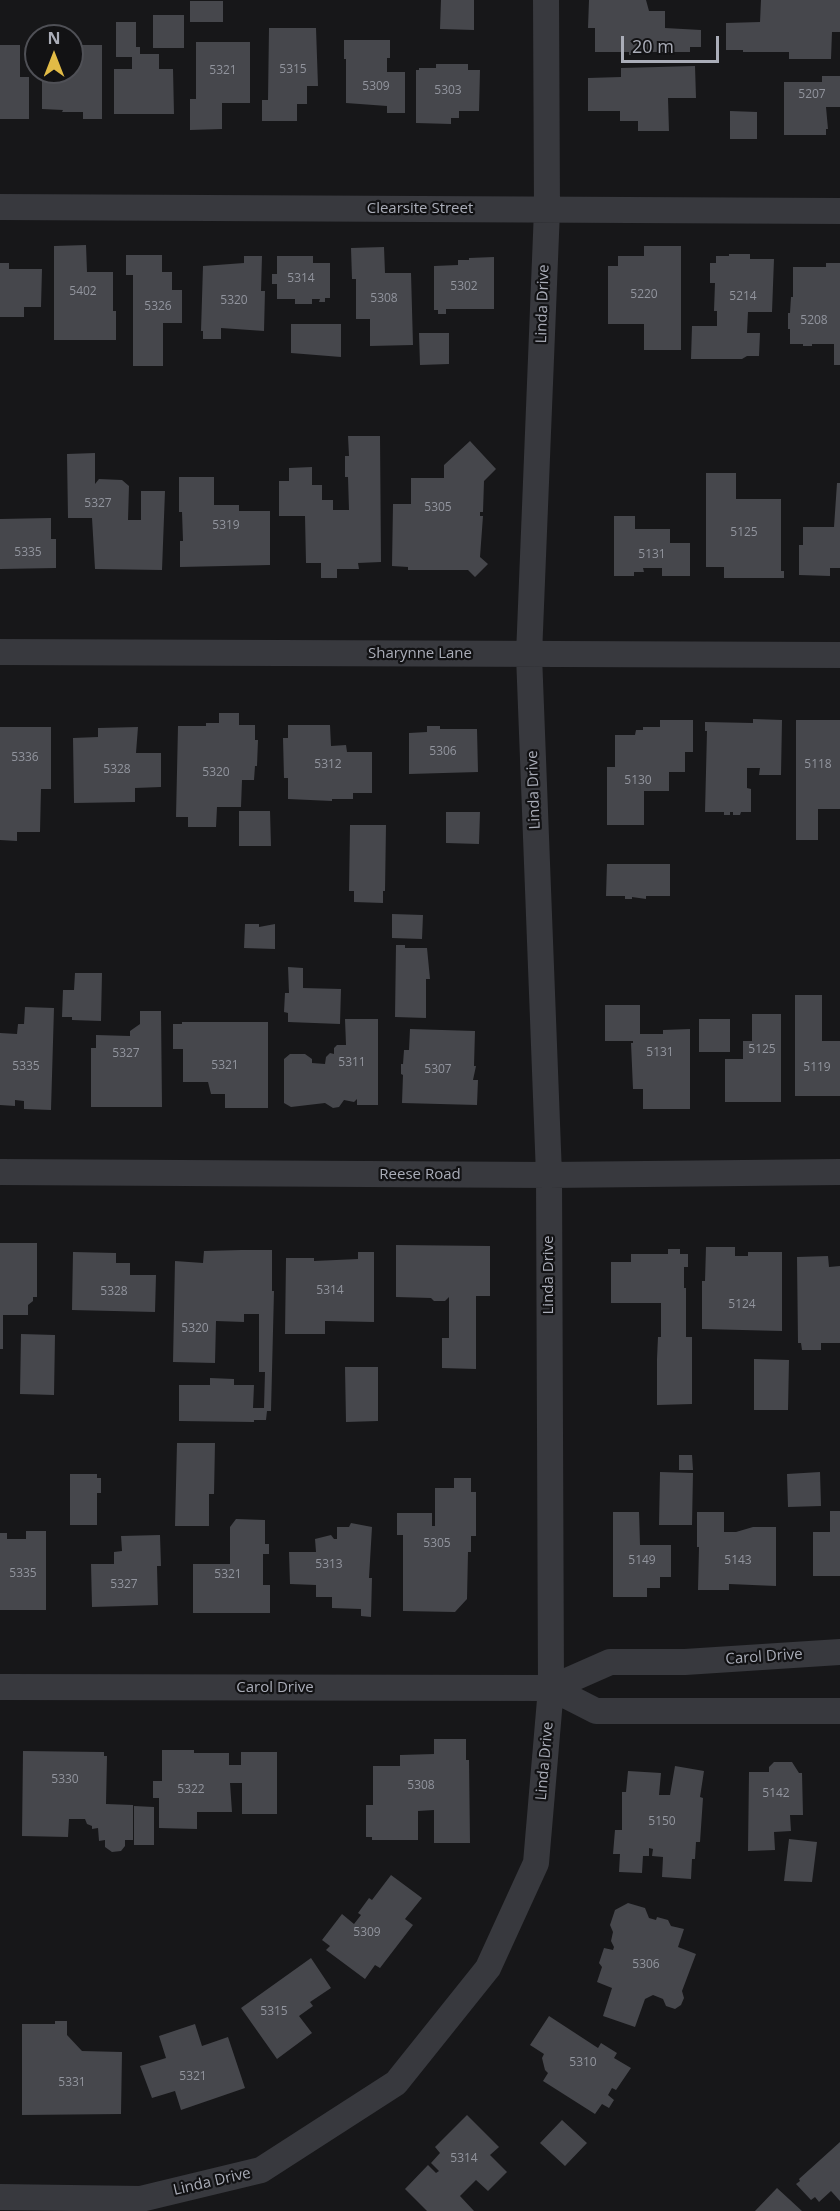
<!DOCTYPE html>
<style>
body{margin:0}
#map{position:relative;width:840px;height:2211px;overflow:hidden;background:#171719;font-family:"Open Sans",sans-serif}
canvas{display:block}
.north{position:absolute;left:24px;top:24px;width:60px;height:60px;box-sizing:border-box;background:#121214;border:2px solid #4f5056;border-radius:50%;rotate:0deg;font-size:16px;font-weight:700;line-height:24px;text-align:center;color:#aaadb8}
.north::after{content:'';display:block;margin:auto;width:21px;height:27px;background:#e2bb46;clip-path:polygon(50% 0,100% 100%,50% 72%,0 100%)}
.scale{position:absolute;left:621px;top:36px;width:98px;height:27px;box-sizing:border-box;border:3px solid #aaadb8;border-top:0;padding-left:8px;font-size:18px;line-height:21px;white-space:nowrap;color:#aaadb8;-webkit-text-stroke:4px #121214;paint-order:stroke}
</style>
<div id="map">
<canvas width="840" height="2211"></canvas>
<div class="north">N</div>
<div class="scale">20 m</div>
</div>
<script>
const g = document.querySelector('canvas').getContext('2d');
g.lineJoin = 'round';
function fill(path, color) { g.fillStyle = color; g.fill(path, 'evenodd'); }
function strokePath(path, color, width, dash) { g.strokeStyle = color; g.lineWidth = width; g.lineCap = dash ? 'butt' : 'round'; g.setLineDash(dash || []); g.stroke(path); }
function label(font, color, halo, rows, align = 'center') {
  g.font = font + ' "Open Sans",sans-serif'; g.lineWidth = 4.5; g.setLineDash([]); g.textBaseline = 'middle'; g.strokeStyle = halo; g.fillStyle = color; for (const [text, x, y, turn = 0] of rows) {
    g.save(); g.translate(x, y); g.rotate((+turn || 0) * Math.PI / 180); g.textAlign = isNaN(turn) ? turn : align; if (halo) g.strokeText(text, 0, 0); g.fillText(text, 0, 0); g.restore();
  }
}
fill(new Path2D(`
 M441 0H474V30L440 29Z
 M589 0H646L649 11H665V28L701 30V47H690V52H636V55H629V52H595V28H588Z
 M761 0H840V32H832L831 59H789V52H743V50H726V23L760 22Z
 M190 1H223V22H190Z
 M153 15H184V48H153Z
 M116 22H136V47H140V54H159V69H173L174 114H114V69H132V57H116Z
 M269 28H316L318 86H307V104H297V121H262V100H268Z
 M344 40H390V58H387V72H405V113H387V106L346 103V59H344Z
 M196 42H250V103H222V129L190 130V99H196Z
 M0 45H20V77H29V119H0Z
 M72 45H102V119H83V112H62L63 110 42 109V72H72Z
 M436 64H468V70H480L479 111H459V118H451V124L416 123V70H419V68H436Z
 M695 66 696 98H668L669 131H638V121H620V111H588V78L621 77V68Z
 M822 76H840V107H826L828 129H826V135H784V82H822Z
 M730 111 757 112V139H730Z
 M86 245 87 272H113V311H116V340H54V246Z
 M644 246H681V350H644V324H608V266H618V256H644Z
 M384 247 385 273H411L413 345 370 346V319H356V279H352L351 248Z
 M729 254H750V259H774L772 312H748L747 333H760L759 356H747L742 359H691L692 326H717V311H714L715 283H710V263H716V256H729Z
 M126 255H162V272H172V290H182V323H163V366H133V275H126Z
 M244 256H262L261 291H265L264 331 221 328V339H203V331H201L203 266 244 263Z
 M277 256H313V263H330V298H325V302H319L320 299H312V304H295V299H277V284H272V274H277Z
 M494 257V309H446V314H438V310H434V266L458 265V260H469V258Z
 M0 263H9V269H42L41 307H24V317H0Z
 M826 263H840V365H834V344H812V346H803V344H790V329H788V313H790L791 297H793V267H826Z
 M291 324H341V357L291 353Z
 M419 333H449V364L420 365Z
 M348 436H380L381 562 358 563 359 569H337V578H321V563H306L305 516H279V481H289V468L312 467V485H322V500H333V510H349L348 477H345V456H349Z
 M470 441 496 469 484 481 483 512H480V516H483L480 557 488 564 475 577 468 570H408V567L392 566 393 504H411V478H444V465Z
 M95 453V484L99 479 122 480 129 486 128 520H141V491H165L162 570 95 569 92 518H68L67 454Z
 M706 473H736V499H781V571H784V578H724V567H706Z
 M179 477H214V505H239V511H270V565L180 567V541H183L182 512H179Z
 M837 483H840V568H830V576L799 575V545H803V527H834Z
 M614 516H635V529H670V543H690V576H662V568H643L644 572H634V576H614Z
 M51 518V539H56V568L0 569V519Z
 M219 713H239V725H255V740H258L257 766H255L254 780H242L241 807H217L216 827H188V817H176L178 726H206V723H219Z
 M753 719 782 720 781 775H759L760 768H747V788L751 789V812H741L740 815H733V812H730V815H724V812H705L707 731H705V722L753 723Z
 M660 720H693V752H685V772H669V791H644V825H607V767H615V735H635L636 730H643V727H660Z
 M796 720H840V809H818V840H796Z
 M288 725H330L331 746 346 745 347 752H372V793H353V799H332V801L288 799V778H284L283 738H288Z
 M427 726H440V729H477L478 772 409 774V733L427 732Z
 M0 727H51V789H41L40 832H17V841L0 840Z
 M138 727 136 753H161V787L135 788V802L74 803 73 738 98 737V728Z
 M239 811H270L271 846H239Z
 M446 812H480L479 844 446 843Z
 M350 825H386L385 891H383V903L354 902V891H349Z
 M607 864H670V896H646V899L632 897V899H625V896H606Z
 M392 914 423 915 422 939 392 938Z
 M245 924H259V927L275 924V949L244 948Z
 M396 945H405V948H427L430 979H426V1018L395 1017Z
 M288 967 303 968V988L341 989 340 1024 288 1022V1013L284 1012 285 993H289Z
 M75 973H102L101 1021 72 1020V1017H62L63 990H74Z
 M795 995H822V1041H840V1096H795Z
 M605 1005H640V1034H663V1030L690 1029V1109H643V1089H633L631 1043H633V1041H605Z
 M25 1007 54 1008 51 1110 24 1109V1101L15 1100V1106L0 1105V1033L17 1034 18 1024H24Z
 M140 1011H161L162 1107H91V1048H96V1035L130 1036V1031L140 1024Z
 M752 1014H781V1102H725V1059H743V1041H752Z
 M345 1019H378V1105H357V1099L354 1102 344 1100 339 1107 333 1108 325 1103 291 1107 284 1103V1059L290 1054H305L312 1059V1063L325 1064 326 1057 330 1053 334 1054V1048L337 1045H346Z
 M699 1019H730V1052H699Z
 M182 1022H268V1108H225V1094H211L208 1082H183V1049H173V1024H182Z
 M410 1029 475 1031 474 1066H476L473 1080H478L477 1105 402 1103 403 1075 401 1074V1064H403L404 1050H409Z
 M0 1243H37V1297H33V1301L28 1305V1315H3V1349H0Z
 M396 1245 490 1246V1296H476V1369L442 1368V1338H449V1297L445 1301H434L431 1298 396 1297Z
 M706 1247H735V1256H748V1252H782V1331L702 1329V1281H705Z
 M668 1249H680V1254H688V1267H684V1288H686V1337H692V1404L657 1405V1359L658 1337H661V1303H611V1262H631V1254H668Z
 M241 1250H272V1291H274L271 1411H267L266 1420H254V1422L179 1421V1385H210V1378L234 1379V1385H254L253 1408H264L265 1372H259V1314H244V1322L216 1321 215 1363 173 1362 175 1261 203 1263 204 1251Z
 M73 1252 116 1253V1263H130V1275H156L155 1312 72 1310Z
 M358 1252H374V1322L325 1321V1334H285L286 1258H314V1261L358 1259Z
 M828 1256 829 1267 840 1266V1343H821V1350H802L801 1343H798L797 1257Z
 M21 1334 55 1335 54 1395 20 1394Z
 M754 1359 789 1360 788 1410H754Z
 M345 1367H378V1421L346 1422Z
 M177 1443H215L214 1494H209V1526H175Z
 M679 1455H692L693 1470H679Z
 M660 1472 693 1473 692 1525H659Z
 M820 1472 821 1506 788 1507 787 1474Z
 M70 1474H97V1478H101V1493H97V1525H70Z
 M454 1478H471V1492H476V1536H471V1552H468L467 1599 455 1612 403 1611V1535H397V1513H432V1526H435V1488H454Z
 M830 1511H840V1576H813V1532H830Z
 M613 1512H639L640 1545H671V1577H660V1588H647V1597H613Z
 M697 1512H724V1532H736L753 1527H776V1586L729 1584V1590H698L699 1547H697Z
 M236 1519 265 1520V1544H269V1554H263V1585H270V1613H193V1564H230V1527Z
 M351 1523 372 1527 369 1578H372L371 1617 361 1616V1609L332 1608V1597H316V1585L290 1584 289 1552H316L315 1539 331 1535 334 1539H337V1527H349Z
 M26 1531H46V1610H0V1533H7V1539H26Z
 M160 1535 161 1566H157L158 1605 92 1607 91 1564H114V1552L122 1551 121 1536Z
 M434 1739H466V1760H469L470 1843H434V1810L418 1811V1840H372V1837H366V1805H373V1766H400V1755L434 1754Z
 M162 1750H194V1753H229V1765H241V1752H277V1814H242V1783H230L232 1812H197V1829L159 1828V1798H153V1781H162Z
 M23 1751 104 1752V1756H107L106 1804 133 1805V1840H125V1846L121 1851 112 1852 105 1847V1840L99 1841 98 1828 92 1829V1826L87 1824 85 1819H69L68 1837 22 1836Z
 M774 1762H792L799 1773H802L803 1815H790L791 1831 774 1832 775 1850 748 1851 749 1772H769V1767Z
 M675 1766 704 1771 700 1797 703 1798 700 1842H696L695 1859H692L691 1879 662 1877 663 1857 652 1856 653 1849 649 1848V1856H643L642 1873 619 1872 620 1854H613L615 1830H622V1792H626L628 1771 661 1773 659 1795H670Z
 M134 1806 154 1807V1845H134Z
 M789 1839 817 1842 812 1882 784 1881Z
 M391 1875 422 1898 405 1919 413 1925 380 1968 375 1965 365 1979 326 1950 330 1946 322 1940 342 1914 354 1924 361 1915 358 1913 369 1898 372 1900Z
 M628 1903 645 1908 649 1918 656 1920 657 1917 668 1920 671 1926 684 1929 678 1947 696 1954 682 1991 684 1998 681 2005 675 2009 666 2006 663 1999 653 1995 645 1999 635 2027 603 2016 612 1988 597 1982 602 1967 599 1963 604 1948 613 1950 614 1947 611 1941 613 1932 610 1925 615 1910Z
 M311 1958 331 1988 310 2002 313 2006 299 2016 312 2033 277 2059 241 2008Z
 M549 2016 598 2048 601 2043 617 2053 614 2058 631 2068 616 2090 612 2088 608 2095 614 2100 609 2108 602 2104 595 2114 543 2081 548 2073 545 2070 542 2058 544 2054 530 2045Z
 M55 2021H67V2035L82 2051 122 2052 121 2114 22 2115V2024H55Z
 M195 2024 202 2046 228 2037 245 2088 181 2110 175 2091 152 2098 140 2066 166 2058 159 2036Z
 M467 2115 499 2147 490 2155 507 2172 488 2191 476 2180 460 2196 474 2211H427L405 2189 428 2165 436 2173 439 2171 431 2163 440 2153 435 2147Z
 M562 2120 587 2143 565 2166 540 2143Z
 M840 2142V2201L831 2191 819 2202 815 2197 811 2200 796 2184 800 2181 799 2179Z
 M777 2188 802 2211H755Z`), '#46474c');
strokePath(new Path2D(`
 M0 207 840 211
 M0 652 840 655
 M0 1172 549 1175 840 1172
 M0 1687 551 1688 610 1662H685L840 1652
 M551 1688 596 1711H840
 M0 2197 141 2199 261 2170 396 2083 488 1968 536 1863 551 1688 549 1175 529 655 547 210 546 0`), '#38393e', 26);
label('12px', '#91949d', null, [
 ["5315",293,70],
 ["5321",223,71],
 ["5309",376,87],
 ["5303",448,91],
 ["5207",812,95],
 ["5314",301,279],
 ["5302",464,287],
 ["5402",83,292],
 ["5220",644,295],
 ["5214",743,297],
 ["5308",384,299],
 ["5320",234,301],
 ["5326",158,307],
 ["5208",814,321],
 ["5327",98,504],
 ["5305",438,508],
 ["5319",226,526],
 ["5125",744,533],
 ["5335",28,553],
 ["5131",652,555],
 ["5306",443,752],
 ["5336",25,758],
 ["5312",328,765],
 ["5118",818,765],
 ["5328",117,770],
 ["5320",216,773],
 ["5130",638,781],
 ["5125",762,1050],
 ["5131",660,1053],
 ["5327",126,1054],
 ["5311",352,1063],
 ["5321",225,1066],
 ["5335",26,1067],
 ["5119",817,1068],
 ["5307",438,1070],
 ["5314",330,1291],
 ["5328",114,1292],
 ["5124",742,1305],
 ["5320",195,1329],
 ["5305",437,1544],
 ["5149",642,1561],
 ["5143",738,1561],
 ["5313",329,1565],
 ["5335",23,1574],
 ["5321",228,1575],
 ["5327",124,1585],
 ["5330",65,1780],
 ["5308",421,1786],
 ["5322",191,1790],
 ["5142",776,1794],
 ["5150",662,1822],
 ["5309",367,1933],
 ["5306",646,1965],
 ["5315",274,2012],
 ["5310",583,2063],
 ["5321",193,2077],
 ["5331",72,2083],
 ["5314",464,2159]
]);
label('15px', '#aaadb8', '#121214', [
 ["Clearsite Street",420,209],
 ["Linda Drive",543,304,-88],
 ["Sharynne Lane",420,654],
 ["Linda Drive",534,790,-92],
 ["Reese Road",420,1175],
 ["Linda Drive",549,1275,-90],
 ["Carol Drive",764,1657,-4],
 ["Carol Drive",275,1688],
 ["Linda Drive",545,1761,-85],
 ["Linda Drive",212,2182,-13]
]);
</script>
